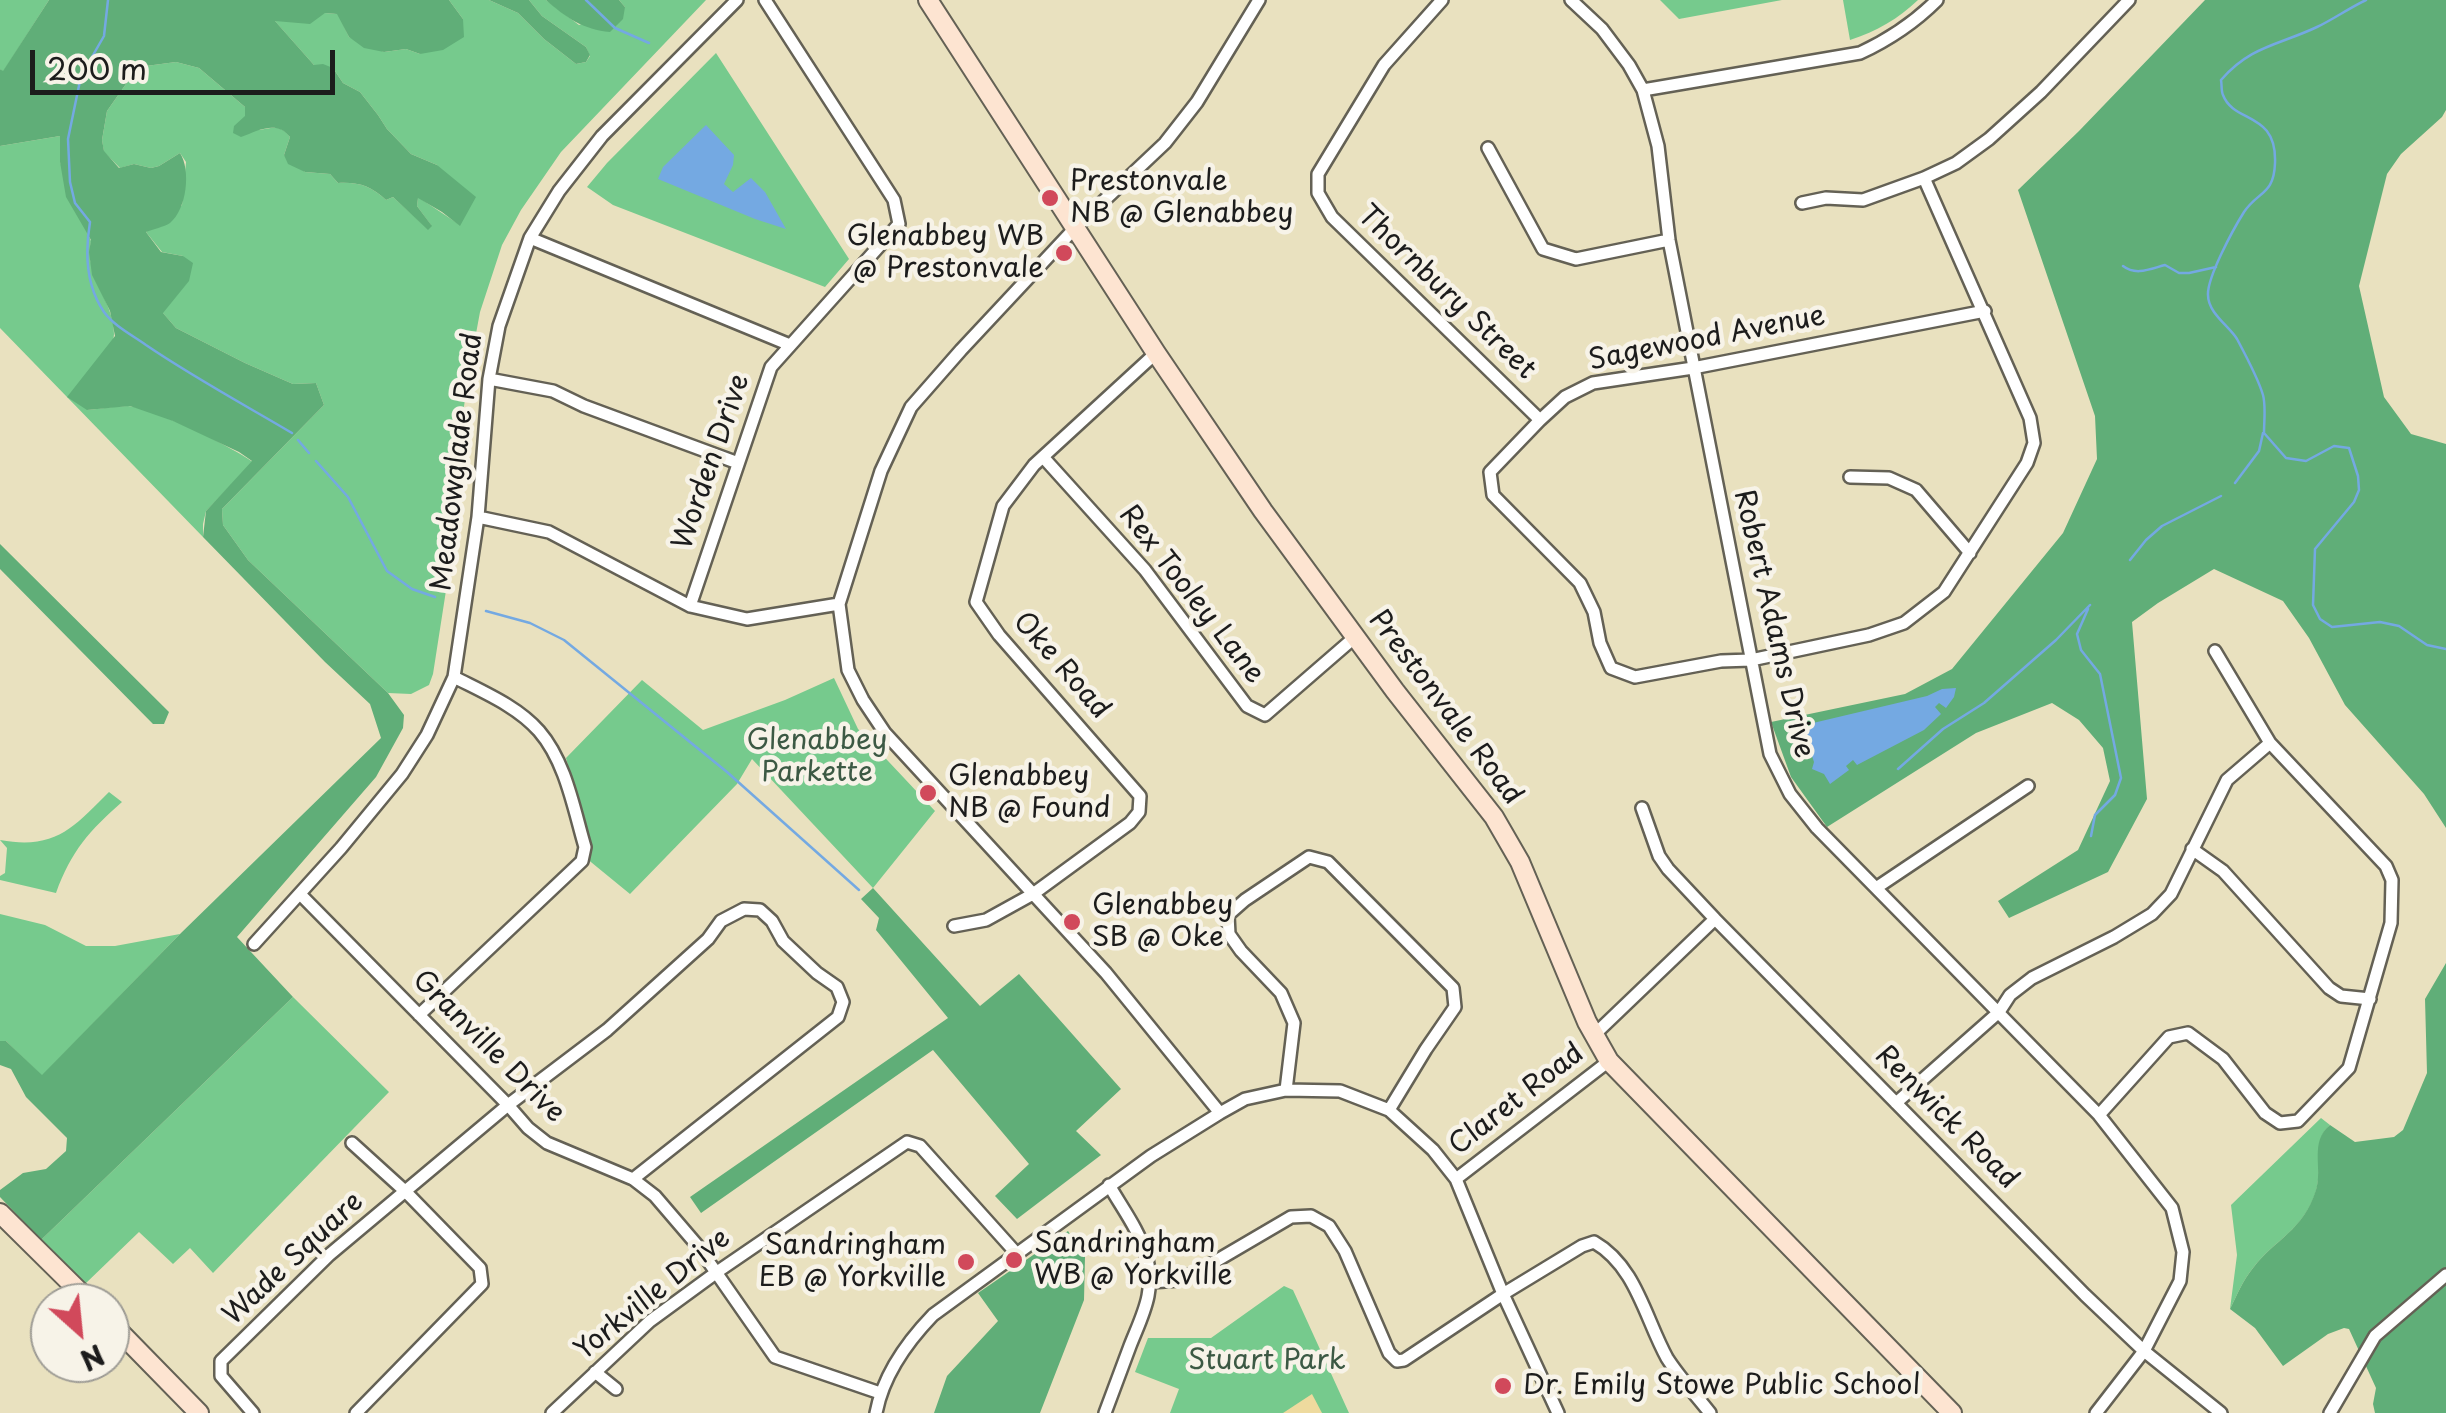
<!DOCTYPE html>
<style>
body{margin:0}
#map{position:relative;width:2446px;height:1413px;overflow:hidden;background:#e9e1bf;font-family:"Playpen Sans",sans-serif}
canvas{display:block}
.north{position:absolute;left:30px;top:1283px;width:100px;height:100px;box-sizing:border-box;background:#f7f3e8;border:2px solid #9f9d96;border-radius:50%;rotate:153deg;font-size:28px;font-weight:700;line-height:40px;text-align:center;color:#1c1c1c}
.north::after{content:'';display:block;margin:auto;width:35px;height:45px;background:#d1495b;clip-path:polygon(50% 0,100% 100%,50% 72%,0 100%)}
.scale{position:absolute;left:30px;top:50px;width:305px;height:45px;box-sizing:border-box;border:5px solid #1c1c1c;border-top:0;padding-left:12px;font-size:30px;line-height:35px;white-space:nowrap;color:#1c1c1c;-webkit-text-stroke:8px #f7f3e8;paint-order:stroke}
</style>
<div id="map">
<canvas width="2446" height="1413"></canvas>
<div class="north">N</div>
<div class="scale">200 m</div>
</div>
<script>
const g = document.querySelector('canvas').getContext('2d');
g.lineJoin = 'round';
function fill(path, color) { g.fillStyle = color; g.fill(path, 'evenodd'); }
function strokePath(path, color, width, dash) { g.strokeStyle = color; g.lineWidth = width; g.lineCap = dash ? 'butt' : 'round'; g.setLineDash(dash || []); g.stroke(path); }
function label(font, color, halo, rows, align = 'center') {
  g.font = font + ' "Playpen Sans",sans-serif'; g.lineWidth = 9; g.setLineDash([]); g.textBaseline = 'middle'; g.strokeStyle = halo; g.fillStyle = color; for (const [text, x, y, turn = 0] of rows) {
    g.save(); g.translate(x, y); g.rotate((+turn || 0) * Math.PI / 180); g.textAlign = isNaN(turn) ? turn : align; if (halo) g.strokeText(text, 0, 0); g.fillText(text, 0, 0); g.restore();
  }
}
fill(new Path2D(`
 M0 0H49L3 72 0 69Z
 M449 0H489L518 13 544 39 576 64 586 62 590 56 586 47 542 16 529 0H546L579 25 625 7 619 0H706L561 152 521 210 502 245 480 312 470 366 456 460 452 552 433 674 429 685 411 694 388 693 248 560 223 525 222 509 324 405 316 383 293 384 245 363 176 328 162 312 188 281 183 256 162 252 146 232 182 205 186 162 180 153 159 166 151 168 134 164 120 168 104 152 102 140 107 111 126 84 146 66 176 62 199 68 245 107V117L259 130C274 127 281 125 290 137L284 155 305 172 330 174 338 183C359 182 371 186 386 200L393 197 428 229 431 225 417 206 418 197 460 225 437 165 411 154 387 129 378 115 360 92 343 83 333 68 314 65 274 20 325 13 338 14 349 37 384 52 406 49 420 54 463 19Z
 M1660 0H1782L1679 19Z
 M1843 0H1918C1898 19 1877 31 1850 40Z
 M716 53 849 259 825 287 613 205 587 187 607 163Z
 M60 136V162L91 241C84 278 114 300 114 334 114 347 93 395 87 410 100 409 115 406 128 406 154 408 230 446 253 462L206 511 203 524V537L0 328V146Z
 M834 678 858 729 935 811 873 888 752 759 737 784 630 894 586 858 584 825 566 758 642 680 703 730 785 700Z
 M109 792 122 802C90 830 71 851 56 893L0 880V876L5 873 7 848 0 840C55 850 73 828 109 792Z
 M0 914 45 925 86 946H115L180 934 42 1076 6 1041H0Z
 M293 997 389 1092 213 1273 190 1248 173 1264 139 1232 85 1284 41 1240Z
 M2321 1118 2330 1125C2311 1141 2323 1169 2316 1191 2303 1231 2275 1239 2253 1268 2243 1280 2237 1295 2230 1309L2237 1255 2231 1205Z
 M1284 1286 1293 1290 1349 1413H1170L1179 1389 1135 1372 1148 1338H1211Z`), '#76ca8d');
fill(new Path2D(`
 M49 0H449L463 19 464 37 443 50 420 54 406 49 384 52 364 48 349 37 337 14 325 13 310 24 275 21 314 65 323 64 333 68 343 83 360 92 378 115 387 129 411 154 437 165 476 197 460 226 442 212 418 198 417 206 432 226 428 230 393 197 386 200C371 186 359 182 338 183L330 174 305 172 288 164 284 155 290 137C277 120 259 130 241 137L233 133 234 126 245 116V107L199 68 176 62 146 66 126 84 107 111 102 140 104 151 119 168 134 164 151 168 159 166 180 153C191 170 187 209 170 223 164 227 153 229 146 232L161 252 183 256 193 263 189 281 163 313 176 328 245 363 293 384 316 383 324 405 222 509 223 525 248 560 388 693 404 715 403 728 376 777 237 937 293 997 41 1240 0 1197V1190L23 1173 46 1169 66 1151 67 1138 26 1097 11 1069 0 1065V1041H6L42 1075 180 934 381 738 370 704 325 662 203 537 206 511 252 461 239 452 173 421 130 406 87 410 67 397 115 336 110 311 92 275 89 252 91 240 66 197 60 162V136L0 146V69L3 71Z
 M489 0H529L542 16 586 47 590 55 586 62 576 64 544 39 518 13Z
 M546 0H619L625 7 623 19 610 32C584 30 565 17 546 0Z
 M2205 0H2446V110L2442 117 2401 154 2387 174 2359 286 2384 397 2411 434 2446 444V828L2424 794 2345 705 2309 638 2283 601 2214 569 2158 603 2132 622 2147 799 2108 872 2009 918 1998 901 2078 850 2110 781 2103 748 2079 720 2052 703 1976 733 1827 827 1791 777 1771 722 1905 694 1952 669 2063 533 2097 459 2095 416 2018 190 2079 131Z
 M0 544 169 712 164 724H153L0 569Z
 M873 888 980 1006 1019 974 1121 1089 1076 1131 1101 1155 1017 1219 995 1196 1029 1164 933 1050 701 1213 690 1197 948 1018 876 930 879 918 861 899Z
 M2446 963V1413H2375L2373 1404 2376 1388 2349 1329 2344 1328 2328 1334 2283 1366 2255 1328 2230 1309C2237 1295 2243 1280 2253 1268 2275 1239 2303 1231 2316 1190 2323 1168 2309 1142 2330 1125L2355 1142 2394 1137 2403 1130 2427 1073 2425 999Z
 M1068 1231 1085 1257 1084 1300 1040 1413H934L947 1376 998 1321 978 1293Z`), '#60ae78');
fill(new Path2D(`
 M1312 1394 1322 1413H1283Z`), '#eeda9e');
fill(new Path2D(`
 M706 125 734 155 733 165 724 184 733 192 751 178 765 192 786 229 755 219 658 179 663 167Z
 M1956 688 1954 697 1946 708 1939 703 1935 707 1941 714 1924 730 1857 765 1853 760 1846 766 1849 770 1830 784 1824 774 1812 769 1814 762 1804 732 1813 723 1927 696 1942 689Z`), '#74a9e2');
strokePath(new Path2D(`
 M108 0 104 36 81 76 68 139 70 182 75 203 90 222C85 252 86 286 104 312 114 326 132 335 146 345 193 377 243 404 292 433
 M586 0 615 28 649 43
 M2366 0C2349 8 2334 19 2317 27 2279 45 2250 46 2221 80 2222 85 2221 91 2223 95 2234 124 2277 111 2275 163 2274 195 2258 191 2244 212 2234 228 2207 277 2208 295 2208 313 2229 326 2237 339 2245 354 2258 378 2263 395 2266 406 2264 421 2264 433L2286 458 2306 461 2334 446 2349 448 2358 476 2359 490 2354 502 2315 549 2313 605 2320 619 2332 627 2380 622 2399 626 2427 645 2446 649
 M2123 266C2136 276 2150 269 2165 265L2179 273H2189L2216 267
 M298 440 309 453
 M316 461 348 497 387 571 412 589 435 597
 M2235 483 2259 451 2263 433
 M2130 560 2146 540 2162 526 2221 496
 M2088 609 2077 634 2081 650 2100 674 2121 778 2115 795 2095 815 2091 836
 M486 611 530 623 564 640 727 772 859 890
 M1898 769 1943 729 1984 703 2056 640 2090 605`), '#74a9e2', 2.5);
const street = new Path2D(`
 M1442 0 1384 65 1318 174V193L1332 217 1540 420
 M1571 0 1602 29 1629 65 1643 90 1658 146 1669 240 1770 754 1790 794 1817 828 2099 1115 2172 1208 2183 1252 2180 1281 2144 1351 2096 1413
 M1643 90 1860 53C1890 39 1914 23 1937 0
 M1488 148 1543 249 1576 259 1669 240
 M1924 178 2030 418 2034 443 2027 463 1944 592 1904 623 1869 635 1751 660 1721 661 1635 677 1611 668 1600 643 1594 612 1580 583 1493 495 1490 472 1540 420 1565 397 1593 383 1693 368 1985 311
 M1802 203 1826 198 1863 200 1924 178 1956 163 1989 139 2041 92 2129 0
 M530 238 790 345
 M489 379 553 391 584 406 738 463
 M1043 457 1145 570 1247 706 1265 715 1355 637
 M1850 477 1889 478 1916 490 1970 553
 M478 517 549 532 690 606 747 619 839 604
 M690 606 771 367 899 224 894 200 765 0
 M1642 808 1659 856 1668 869 1715 919 2085 1295 2144 1351 2221 1413
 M2192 849 2223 871 2329 988 2341 996 2370 999
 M1876 888 2028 786
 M300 894 508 1105 528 1128 547 1143 633 1179 655 1196 697 1245 775 1357 880 1393
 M954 926 986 920 1033 894 1130 823 1139 812 1140 796 999 635 976 602 1003 506 1034 465 1156 353
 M254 944 341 848 402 774 427 735 454 677 478 517 489 379 499 326 530 238 559 191 602 136 737 0
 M419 1015 582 861 585 847C574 810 566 762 539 731 517 706 483 692 454 677
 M1594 1035 1715 919
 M1286 1090 1294 1023 1281 993 1241 951 1229 934 1228 915 1245 900 1309 857 1328 862 1453 988 1455 1007 1426 1049 1389 1110
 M1896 1103 1999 1012 2010 995 2032 978 2114 937 2152 914 2171 894 2227 780 2270 743
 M1220 1113 1106 973 885 733 863 700 848 670 839 604 881 471 911 407 961 350 1075 228 1165 143 1197 102 1259 0
 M2099 1115 2169 1037 2188 1033 2223 1059 2265 1113 2280 1123 2298 1121 2349 1068 2391 923 2392 880 2386 866 2270 743 2215 651
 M352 1143 406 1192 480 1268 482 1284 356 1413
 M1456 1179 1609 1061
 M1151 1282 1179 1280 1204 1268 1291 1217 1311 1216 1329 1226 1345 1251 1389 1353 1397 1361 1404 1360 1503 1294 1582 1246 1594 1242C1636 1266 1645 1318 1667 1358 1679 1377 1696 1395 1710 1413
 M595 1372 616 1389
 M253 1413 221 1376V1361L329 1255 508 1105 607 1030 708 939 721 921 744 909 760 910 772 921 783 941 817 973 837 987 843 1002 838 1017 633 1179
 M552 1413 650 1321 717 1272 907 1142 920 1146 1017 1254
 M876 1413C883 1376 907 1342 933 1315L1151 1156 1220 1113 1245 1099 1286 1090 1340 1091 1389 1110 1433 1150 1456 1179 1503 1294 1558 1413
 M1105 1413C1113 1391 1122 1368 1130 1346 1143 1313 1156 1292 1146 1255 1139 1230 1122 1208 1109 1185
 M2330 1413 2375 1336 2446 1275`);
const secondary = new Path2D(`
 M928 0 1156 353 1263 511 1395 691 1494 817 1520 862 1587 1022 1609 1061 1952 1413
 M0 1213 91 1303
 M110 1322 199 1413`);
strokePath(street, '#646155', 16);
strokePath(secondary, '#646155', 22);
strokePath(street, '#fff', 11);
strokePath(secondary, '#fde4d1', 18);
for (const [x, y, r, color] of [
 [1050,198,10,"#d1495b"],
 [1064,253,10,"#d1495b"],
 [928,793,10,"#d1495b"],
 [1072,922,10,"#d1495b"],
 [1014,1260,10,"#d1495b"],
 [966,1262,10,"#d1495b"],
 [1503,1386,10,"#d1495b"]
]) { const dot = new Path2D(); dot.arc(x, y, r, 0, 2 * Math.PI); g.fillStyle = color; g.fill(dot); strokePath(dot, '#f7f3e8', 4); }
label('28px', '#1c1c1c', '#f7f3e8', [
 ["Prestonvale",1070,182],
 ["NB @ Glenabbey",1070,214],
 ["Glenabbey WB",1044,237,"right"],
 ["@ Prestonvale",1044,269,"right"],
 ["Glenabbey",948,777],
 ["NB @ Found",948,809],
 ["Glenabbey",1092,906],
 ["SB @ Oke",1092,938],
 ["Sandringham",1034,1244],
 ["WB @ Yorkville",1034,1276],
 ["Sandringham",946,1246,"right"],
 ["EB @ Yorkville",946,1278,"right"],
 ["Dr. Emily Stowe Public School",1523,1386]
], 'left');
label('28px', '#1c1c1c', '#f7f3e8', [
 ["Thornbury Street",1446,293,44],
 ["Sagewood Avenue",1707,339,-11],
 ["Meadowglade Road",458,462,-83],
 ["Worden Drive",712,462,-71],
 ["Rex Tooley Lane",1191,595,52],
 ["Robert Adams Drive",1773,624,77],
 ["Oke Road",1061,666,49],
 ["Prestonvale Road",1445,708,53],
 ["Granville Drive",488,1047,45],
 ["Claret Road",1517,1100,-38],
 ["Renwick Road",1946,1118,45],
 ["Wade Square",294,1259,-43],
 ["Yorkville Drive",653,1295,-39]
]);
label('28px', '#3c5944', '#f7f3e8', [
 ["Glenabbey",817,741],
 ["Parkette",817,773],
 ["Stuart Park",1267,1361]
]);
</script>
